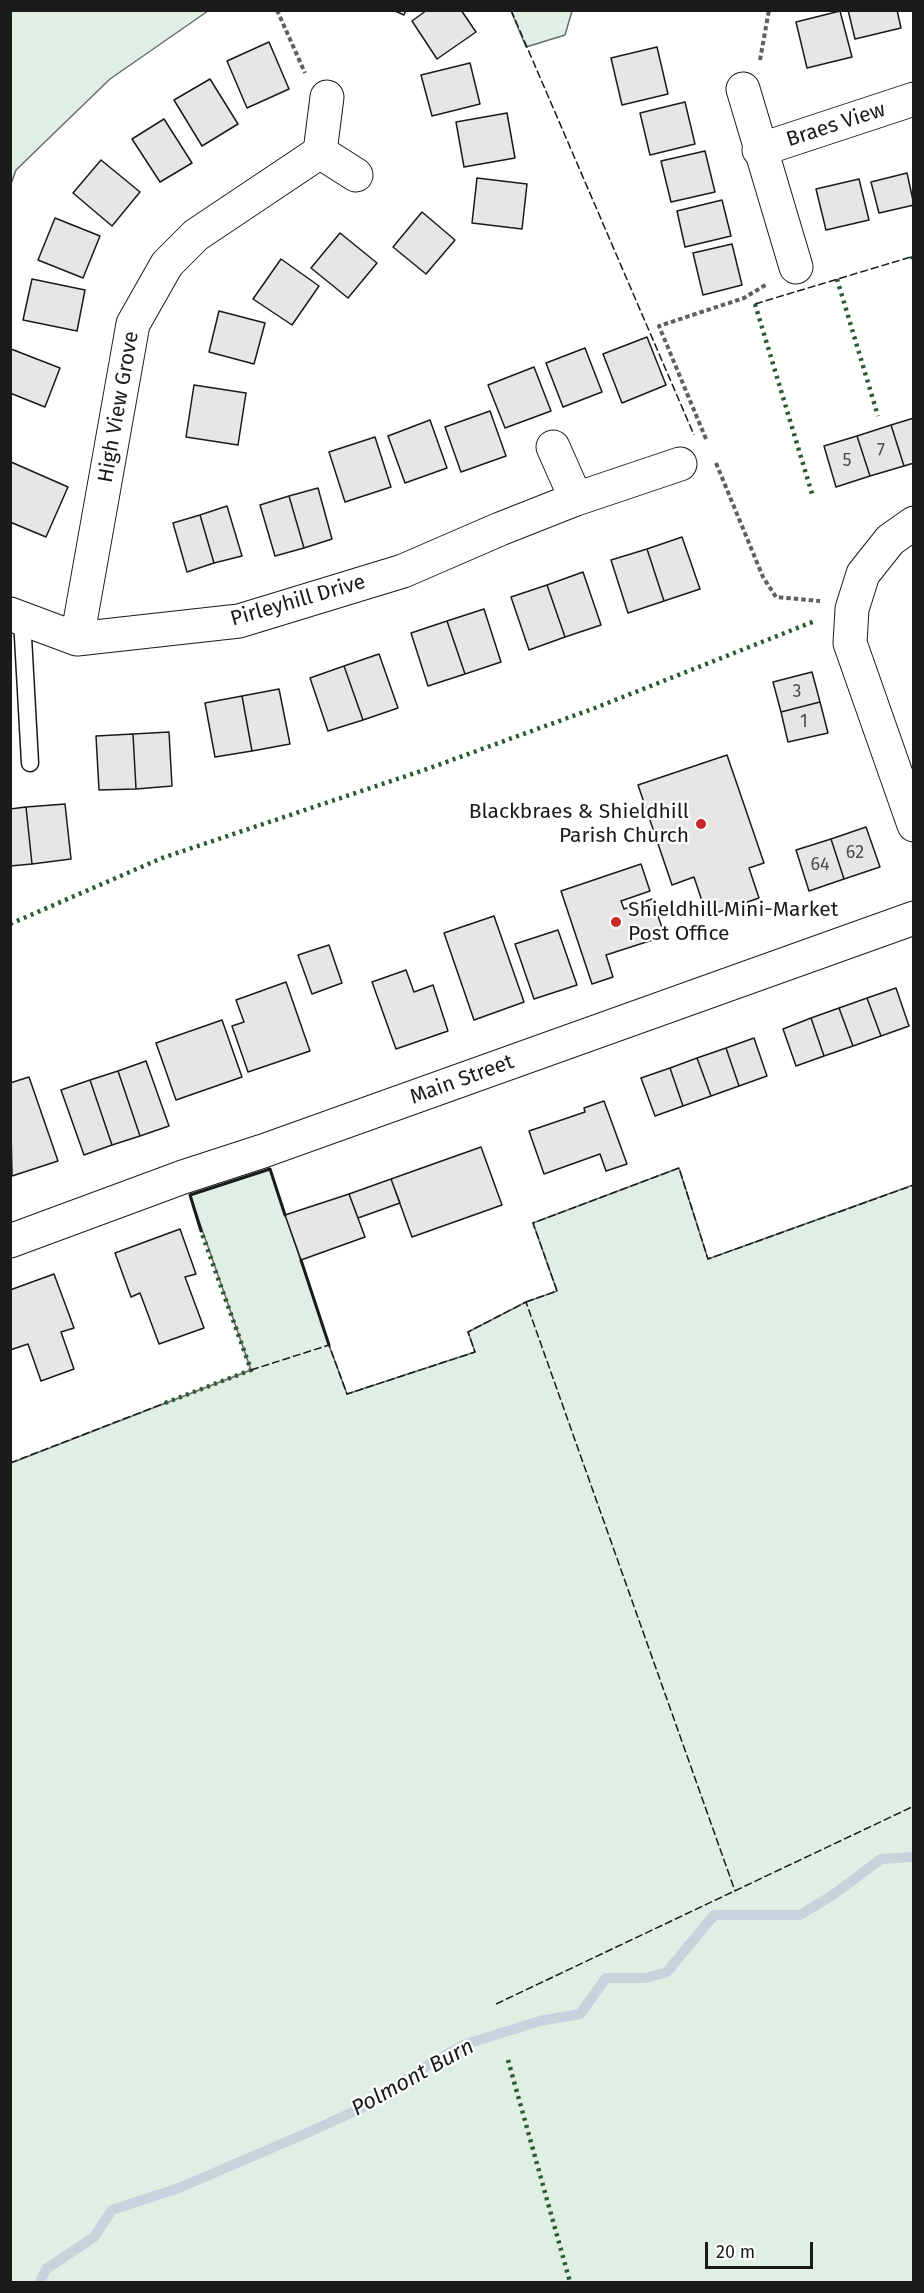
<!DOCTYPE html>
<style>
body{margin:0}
#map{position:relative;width:924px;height:2293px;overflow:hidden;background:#fff;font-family:"Fira Sans",sans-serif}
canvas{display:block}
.frame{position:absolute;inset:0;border:12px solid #1a1a1a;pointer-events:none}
.scale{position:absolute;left:705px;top:2242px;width:108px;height:27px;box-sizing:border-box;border:3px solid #1a1a1a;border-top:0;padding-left:8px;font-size:18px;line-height:21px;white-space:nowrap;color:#1a1a1a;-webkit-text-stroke:4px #fff;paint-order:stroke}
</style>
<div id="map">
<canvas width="924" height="2293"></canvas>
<div class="frame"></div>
<div class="scale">20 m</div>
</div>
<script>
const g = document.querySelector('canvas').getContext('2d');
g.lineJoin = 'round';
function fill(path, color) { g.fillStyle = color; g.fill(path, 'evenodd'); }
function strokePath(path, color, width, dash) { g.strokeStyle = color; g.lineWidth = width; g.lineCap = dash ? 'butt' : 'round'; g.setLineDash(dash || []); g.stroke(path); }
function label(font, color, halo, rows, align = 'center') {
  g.font = font + ' "Fira Sans",sans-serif'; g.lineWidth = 4.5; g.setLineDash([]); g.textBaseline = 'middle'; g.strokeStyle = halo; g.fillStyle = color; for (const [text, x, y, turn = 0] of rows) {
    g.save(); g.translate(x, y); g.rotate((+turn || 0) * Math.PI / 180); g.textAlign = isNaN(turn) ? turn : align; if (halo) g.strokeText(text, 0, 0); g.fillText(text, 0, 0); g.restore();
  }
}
const green = new Path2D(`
 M11 10H208V11L110 79 16 170 11 184Z
 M511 11H572L565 35 526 47Z
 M679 1168 708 1259 913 1185V2282H11V1463L251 1370 190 1195 270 1169 329 1345 347 1394 475 1352 468 1332 526 1302 557 1291 533 1223Z`);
fill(green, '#e0efe3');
strokePath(green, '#6a6a6a', 1.5);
strokePath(new Path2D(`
 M40 2282 46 2269 94 2237 112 2210 179 2188 316 2129 368 2105 436 2060 466 2044 540 2021 580 2014 606 1978H646L667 1972 714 1915H800L833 1895 881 1859 914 1857`), '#c6d2dc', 10);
const building = new Path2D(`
 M393 10H406L404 15Z
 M427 10H461L476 32 437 59 412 21Z
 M848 10H897L901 28 855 39Z
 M840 11 852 57 807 68 796 22Z
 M269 42 289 89 247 108 227 61Z
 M657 47 668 94 622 105 611 58Z
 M470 63 480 104 432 116 421 75Z
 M210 79 238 124 202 146 174 100Z
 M685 102 695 144 650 155 640 113Z
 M507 113 515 158 464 167 456 122Z
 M164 119 192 163 160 182 132 139Z
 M705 151 715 192 671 202 661 161Z
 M101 160 140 192 112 226 73 193Z
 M907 173 914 205 879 213 871 182Z
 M477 178 527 184 522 229 472 223Z
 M859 179 869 220 826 230 816 189Z
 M722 200 731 236 685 247 677 211Z
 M422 212 455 240 426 274 393 247Z
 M55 218 100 236 83 278 38 260Z
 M340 233 377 263 348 298 311 268Z
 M732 244 742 285 703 295 693 253Z
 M281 259 319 286 292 325 253 299Z
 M32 279 85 290 77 331 23 320Z
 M219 311 265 323 254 364 209 352Z
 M647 337 666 385 622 403 603 354Z
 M585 348 602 392 563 407 546 363Z
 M11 349 60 368 45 407 10 393Z
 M534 367 551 411 505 428 488 385Z
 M194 385 246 393 238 445 186 437Z
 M490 411 506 456 461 472 445 427Z
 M914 418V463L904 466 891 425Z
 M430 420 447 468 405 483 388 436Z
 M891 425 904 466 870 476 857 436Z
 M857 436 870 476 836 487 824 446Z
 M375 437 391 487 345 502 329 452Z
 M11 462 68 487 46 537 10 522Z
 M318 488 332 539 304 548 289 496Z
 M289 496 304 548 275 556 260 505Z
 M227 506 242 556 214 563 200 515Z
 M200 515 214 563 187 572 173 523Z
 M682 537 700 589 664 601 647 549Z
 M647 549 664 601 628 613 611 560Z
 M583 572 601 625 565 637 547 585Z
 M547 585 565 637 529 650 511 597Z
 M484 609 501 662 465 674 447 621Z
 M447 621 465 674 428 686 411 633Z
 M379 654 398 708 363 720 344 666Z
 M344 666 363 720 328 731 310 678Z
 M812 672 820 702 781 712 773 682Z
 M279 689 290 744 252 751 242 696Z
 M242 696 252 751 215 757 205 703Z
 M820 702 828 733 788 742 781 712Z
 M169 732 172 786 136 789 133 734Z
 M133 734 136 789 99 790 96 736Z
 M727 755 764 863 749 868 759 898 707 916 694 877 672 885 638 785Z
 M65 804 71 859 32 864 26 807Z
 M26 807 32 864 10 866V809Z
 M866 827 880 867 844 879 831 839Z
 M831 839 844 879 809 891 796 850Z
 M641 864 650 891 621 901 624 909 652 899 665 936 606 955 613 977 592 984 561 891Z
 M494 916 524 1002 474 1020 444 933Z
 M558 930 577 985 534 999 515 944Z
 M329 945 342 983 312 994 298 955Z
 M406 970 414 992 433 985 448 1031 396 1049 372 982Z
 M286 982 310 1051 248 1072 232 1026 244 1022 236 1000Z
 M896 988 909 1026 881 1036 867 998Z
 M867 998 881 1036 853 1046 839 1008Z
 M839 1008 853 1046 824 1056 811 1018Z
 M811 1018 824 1056 796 1066 783 1029Z
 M222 1020 242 1077 176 1100 156 1043Z
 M754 1038 767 1076 739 1086 726 1048Z
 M726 1048 739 1086 711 1096 697 1058Z
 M697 1058 711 1096 683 1106 670 1068Z
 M146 1061 169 1126 140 1136 118 1071Z
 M670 1068 683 1106 655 1116 641 1078Z
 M118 1071 140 1136 112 1145 90 1080Z
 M29 1077 58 1161 12 1176 10 1083Z
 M90 1080 112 1145 84 1155 61 1090Z
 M604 1101 627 1164 606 1171 600 1154 544 1174 529 1131 585 1112 584 1108Z
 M481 1147 502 1205 412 1237 391 1179Z
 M391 1179 400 1203 358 1218 349 1194Z
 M349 1194 365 1237 301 1260 285 1215Z
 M180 1229 196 1274 185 1277 204 1328 159 1344 140 1293 131 1297 115 1253Z
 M54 1274 74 1328 61 1332 74 1369 41 1381 28 1344 10 1350V1290Z`);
fill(building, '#e6e6e6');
strokePath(building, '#1a1a1a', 1.5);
const lane = new Path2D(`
 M22 619 30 763`);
const street = new Path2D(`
 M743 89 796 267
 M759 150 914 99
 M320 152 356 175
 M553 447 576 499
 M914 523 890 540 863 574 852 609 850 643 914 825
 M10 614 77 639 239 621 403 571 500 529 576 499 680 464
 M77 639 133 324 167 264 196 235 320 152 327 97`);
const secondary = new Path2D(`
 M10 1241 183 1177 263 1151 914 918`);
strokePath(lane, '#1a1a1a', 19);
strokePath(street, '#1a1a1a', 35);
strokePath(secondary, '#1a1a1a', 35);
strokePath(new Path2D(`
 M277 10 305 73
 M760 60 769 10
 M706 439 659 326 744 298 767 284
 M716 463 763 577 776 597 820 601`), '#5f5f5f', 4, [4.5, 3]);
strokePath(lane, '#fff', 16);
strokePath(street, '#fff', 33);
strokePath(secondary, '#fff', 33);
strokePath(new Path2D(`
 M912 256 914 262
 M837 279 878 416
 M755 304 813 497
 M10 924 162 858 427 769 595 708 815 621
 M165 1403 251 1370 201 1231
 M508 2060 570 2282`), '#2b5a34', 4.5, [3, 4.5]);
strokePath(new Path2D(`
 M511 10 694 435
 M755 304 914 256
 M526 1302 557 1291 533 1223 679 1168 708 1259 914 1185
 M251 1370 329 1345 347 1394 475 1352 468 1332 526 1302 735 1891
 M10 1463 165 1403
 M496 2004 914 1806`), '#1a1a1a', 1.5, [8, 3]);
strokePath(new Path2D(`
 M201 1231 190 1195 270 1169 285 1215
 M301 1260 329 1345`), '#1a1a1a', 3);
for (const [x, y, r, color] of [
 [701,824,6,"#c62828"],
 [616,922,6,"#c62828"]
]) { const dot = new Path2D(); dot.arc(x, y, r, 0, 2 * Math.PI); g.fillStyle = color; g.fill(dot); strokePath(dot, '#fff', 2); }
label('18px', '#4d4d4d', null, [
 ["7",881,451],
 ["5",847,461],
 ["3",797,692],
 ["1",804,722],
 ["62",855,853],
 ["64",820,865]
]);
label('21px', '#1a1a1a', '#fff', [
 ["Braes View",836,125,-18],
 ["High View Grove",119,407,-80],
 ["Pirleyhill Drive",298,601,-16],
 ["Main Street",462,1080,-20]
]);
label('21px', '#1a1a1a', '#fff', [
 ["Blackbraes & Shieldhill",689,812],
 ["Parish Church",689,836],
 ["Shieldhill Mini-Market",628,910,"left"],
 ["Post Office",628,934,"left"]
], 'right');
label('italic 22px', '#1a1a1a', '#fff', [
 ["Polmont Burn",413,2078,-29]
]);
</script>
